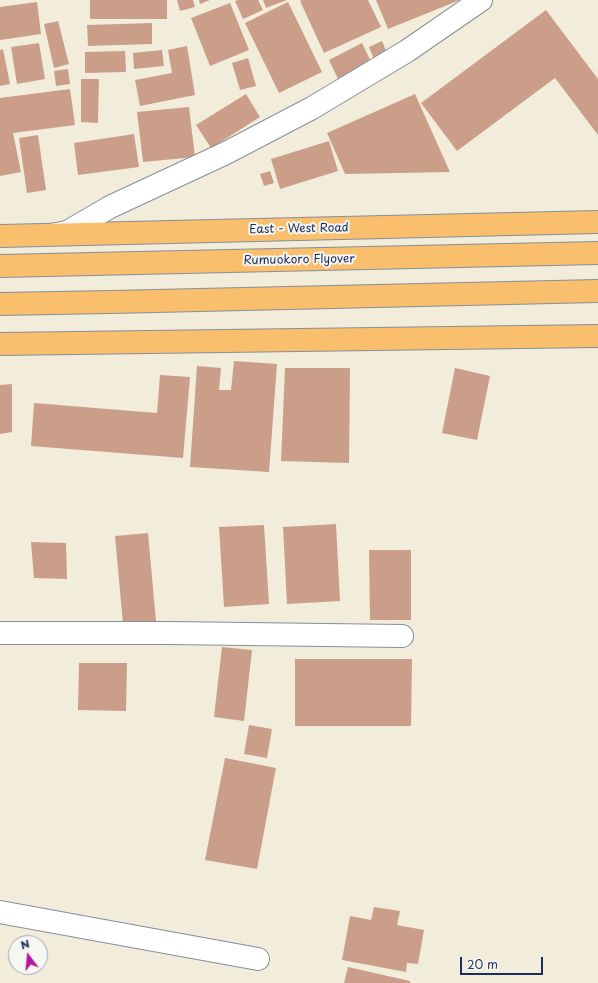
<!DOCTYPE html>
<style>
body{margin:0}
#map{position:relative;width:598px;height:983px;overflow:hidden;background:#f2ecdb;font-family:"Playpen Sans",sans-serif}
canvas{display:block}
.north{position:absolute;left:8px;top:935px;width:40px;height:40px;box-sizing:border-box;background:#f6f6f2;border:1px solid #9ea6b7;border-radius:50%;rotate:344deg;font-size:11px;font-weight:700;line-height:16px;text-align:center;color:#1b2f5e}
.north::after{content:'';display:block;margin:auto;width:14px;height:18px;background:#b5179e;clip-path:polygon(50% 0,100% 100%,50% 72%,0 100%)}
.scale{position:absolute;left:460px;top:957px;width:83px;height:18px;box-sizing:border-box;border:2px solid #1b2f5e;border-top:0;padding-left:5px;font-size:12px;line-height:14px;white-space:nowrap;color:#1b2f5e;-webkit-text-stroke:3px #f6f6f2;paint-order:stroke}
</style>
<div id="map">
<canvas width="598" height="983"></canvas>
<div class="north">N</div>
<div class="scale">20 m</div>
</div>
<script>
const g = document.querySelector('canvas').getContext('2d');
g.lineJoin = 'round';
function fill(path, color) { g.fillStyle = color; g.fill(path, 'evenodd'); }
function strokePath(path, color, width, dash) { g.strokeStyle = color; g.lineWidth = width; g.lineCap = dash ? 'butt' : 'round'; g.setLineDash(dash || []); g.stroke(path); }
function label(font, color, halo, rows, align = 'center') {
  g.font = font + ' "Playpen Sans",sans-serif'; g.lineWidth = 4; g.setLineDash([]); g.textBaseline = 'middle'; g.strokeStyle = halo; g.fillStyle = color; for (const [text, x, y, turn = 0] of rows) {
    g.save(); g.translate(x, y); g.rotate((+turn || 0) * Math.PI / 180); g.textAlign = isNaN(turn) ? turn : align; if (halo) g.strokeText(text, 0, 0); g.fillText(text, 0, 0); g.restore();
  }
}
fill(new Path2D(`
 M90 0H167V19H90Z
 M177 0H193L195 7 180 11Z
 M199 0H210L200 4Z
 M238 0H258L263 10 243 19 235 1Z
 M263 0H287L266 8Z
 M302 0H368L381 27 324 53 300 1Z
 M376 0H460L388 29Z
 M37 2 41 34 0 40V7Z
 M288 2 322 72 279 93 245 23Z
 M230 3 249 50 210 66 191 18Z
 M546 10 598 79V135L555 78 457 151 421 103Z
 M58 21 69 64 54 68 44 24Z
 M152 23V44L88 46 87 25Z
 M382 41 387 53 374 59 369 47Z
 M39 43 45 79 17 84 11 47Z
 M362 43 372 64 339 81 329 60Z
 M187 46 195 95 140 106 135 80 172 73 168 50Z
 M3 49 10 84 0 86V50Z
 M162 50 164 66 134 69 133 53Z
 M125 51 126 72 85 73V52Z
 M248 58 256 86 240 90 232 63Z
 M68 69 70 84 56 86 54 71Z
 M81 79H99L98 123 81 122Z
 M70 89 75 125 13 133 21 172 0 176V98Z
 M246 94 260 117 211 148 196 125Z
 M415 94 450 172 345 174 327 133Z
 M189 107 195 157 143 162 137 112Z
 M134 134 139 167 78 175 74 143Z
 M38 135 46 190 27 193 19 138Z
 M329 141 338 171 280 189 271 159Z
 M270 171 274 183 264 186 260 174Z
 M234 361 277 364 269 472 190 467 197 366 221 368 219 390H231Z
 M285 368H350L349 463 281 461Z
 M455 368 490 376 477 440 442 433Z
 M160 375 190 377 183 458 31 446 34 403 157 413Z
 M12 384V432L0 434V385Z
 M336 524 340 601 287 604 283 527Z
 M264 525 269 604 224 607 219 527Z
 M148 533 156 621 123 624 115 536Z
 M31 542 66 543 67 579 34 578Z
 M369 550H411V620H370Z
 M222 647 252 650 244 721 214 717Z
 M295 659H412L411 726H295Z
 M79 663H127L126 711 78 710Z
 M249 725 272 729 267 758 244 754Z
 M225 758 276 768 257 869 205 860Z
 M374 907 400 911 397 925 424 930 418 964 407 963 406 972 342 960 350 916 371 920Z
 M348 967 410 981V983H344Z`), '#cb9e8a');
const minor = new Path2D(`
 M56 234 67 232 110 207 226 153 312 108 407 51 481 0
 M0 633H169L402 636
 M0 912 258 959`);
const major = new Path2D(`
 M0 236 598 222
 M0 266 598 253
 M0 304 111 302 598 291
 M0 344 598 336`);
strokePath(minor, '#868e9c', 24);
strokePath(major, '#868e9c', 24);
strokePath(minor, '#fff', 22);
strokePath(major, '#f9bf6d', 22);
label('12px', '#1b2f5e', '#f6f6f2', [
 ["East - West Road",299,229,-1],
 ["Rumuokoro Flyover",299,260,-1]
]);
</script>
